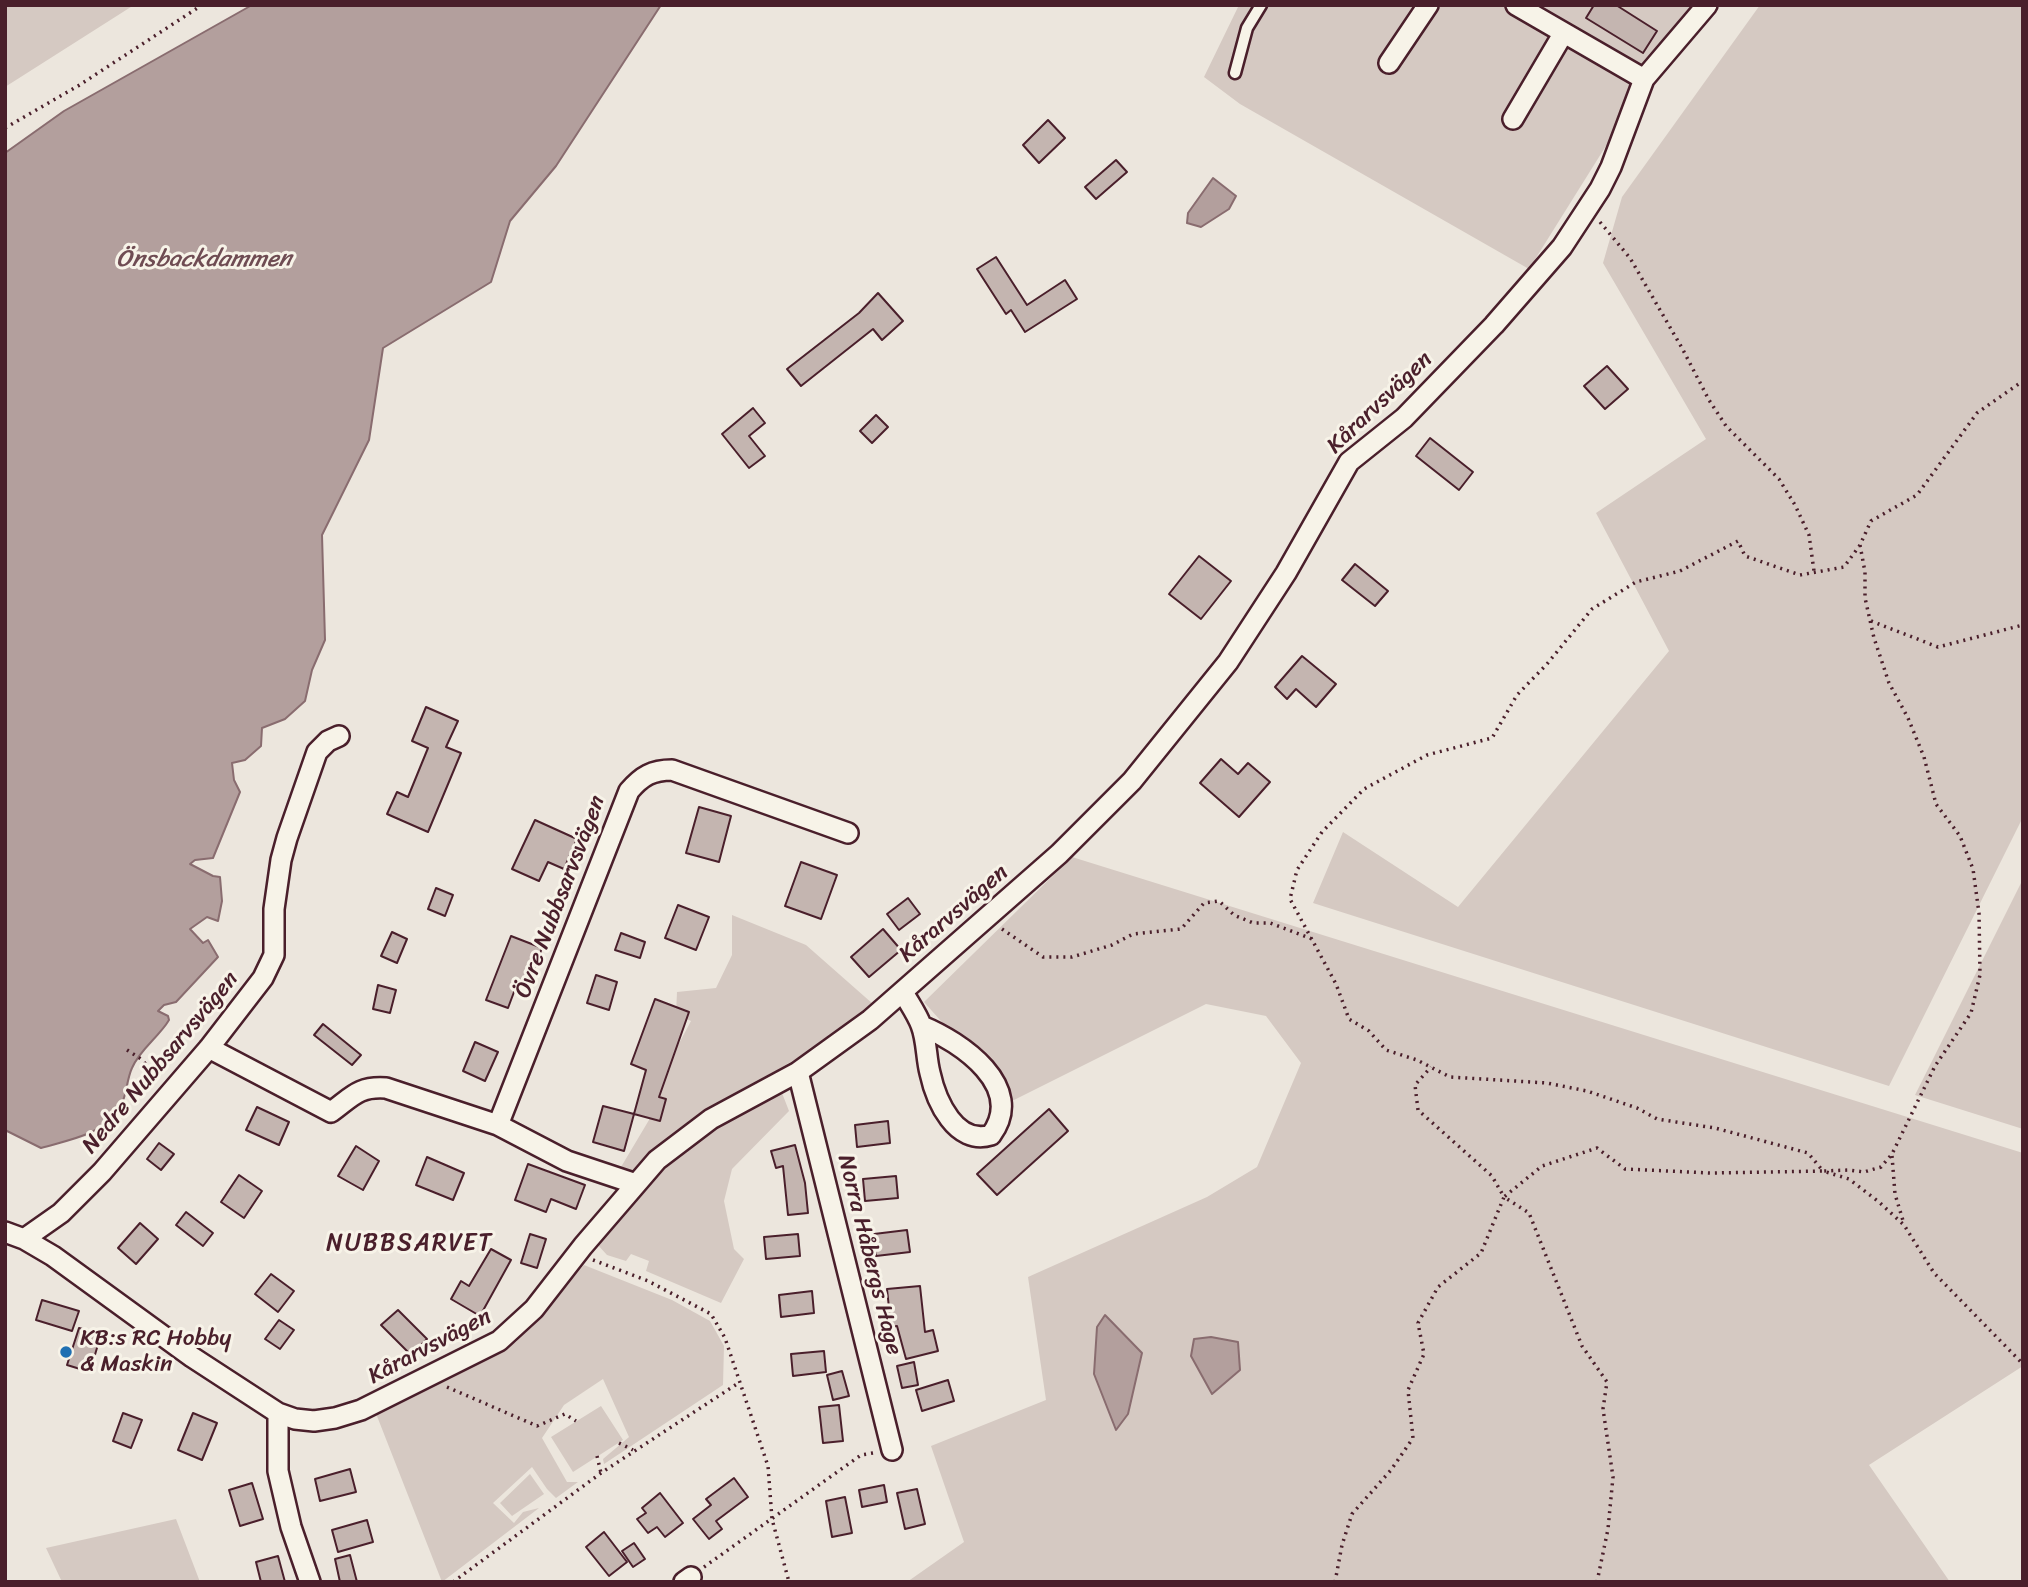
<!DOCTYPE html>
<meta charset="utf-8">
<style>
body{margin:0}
#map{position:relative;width:2028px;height:1587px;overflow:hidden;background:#ece6dd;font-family:Sriracha,sans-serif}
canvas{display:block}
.frame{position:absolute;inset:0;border:7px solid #4a1f2b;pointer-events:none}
</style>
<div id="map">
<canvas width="2028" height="1587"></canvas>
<div class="frame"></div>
</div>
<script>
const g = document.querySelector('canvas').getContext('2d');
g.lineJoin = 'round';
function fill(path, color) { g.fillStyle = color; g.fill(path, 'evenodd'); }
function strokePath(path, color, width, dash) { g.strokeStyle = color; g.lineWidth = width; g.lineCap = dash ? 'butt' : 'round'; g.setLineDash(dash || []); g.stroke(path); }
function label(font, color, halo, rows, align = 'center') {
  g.font = font + ' Sriracha,sans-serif'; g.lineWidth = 6; g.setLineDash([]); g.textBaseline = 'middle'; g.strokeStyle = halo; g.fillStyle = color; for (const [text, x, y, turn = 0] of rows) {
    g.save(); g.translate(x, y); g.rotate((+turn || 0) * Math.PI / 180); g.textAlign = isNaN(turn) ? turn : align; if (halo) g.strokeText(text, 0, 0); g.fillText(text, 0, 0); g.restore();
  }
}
fill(new Path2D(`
 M5 5H134L5 87Z
 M1239 5H1694L1529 269 1240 104 1204 77Z
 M1760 5H2023V817L1889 1086 1313 903 1343 832 1458 907 1669 651 1596 513 1706 439 1603 263 1622 197Z
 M1072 857 2023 1153V1366L1869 1465 1950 1582H907L964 1542 931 1446 1046 1400 1028 1277 1207 1197 1257 1167 1301 1063 1266 1016 1206 1004 1012 1101 924 1002Z
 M2023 879V1129L1915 1095Z
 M732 915 806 945 873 1004 839 1034 689 1121 631 1174 621 1167 649 1120 652 1094 691 1021 676 1014 677 992 716 988 732 955Z
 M782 1093 789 1111 732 1169 724 1201 734 1249 744 1259 721 1303 646 1271 649 1261 631 1254 626 1261 607 1255 597 1244 689 1142Z
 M584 1265 672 1300 710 1321 724 1346 723 1385 604 1464 603 1459 629 1437 603 1379 564 1405 542 1438 567 1482H578L556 1498 547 1489 532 1467 493 1503 514 1523 523 1512 539 1508 442 1582 375 1411 452 1378 516 1342Z
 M601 1406 623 1440 573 1472 551 1437Z
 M530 1474 544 1494 512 1516 500 1503Z
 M176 1519 200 1582H62L46 1548Z`), '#d5c9c2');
const water = new Path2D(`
 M252 5H661L556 166 510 221 491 282 383 348 369 440 322 535 325 640 312 670 305 701 285 719 262 728 261 746 245 760 232 763 234 780 240 792 213 858 195 860 190 864 213 876 220 877 222 901 218 921 207 917 190 929 203 943 208 940 218 957 176 1002 164 1005 158 1011 168 1016 169 1020C159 1037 140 1049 132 1068 126 1081 127 1097 119 1110 102 1135 68 1140 41 1148L5 1130V153L64 111Z
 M1213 178 1236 196 1229 209 1201 227 1187 223 1188 213Z
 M1105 1315 1142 1353 1128 1414 1116 1430 1094 1374 1097 1327Z
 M1211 1337 1238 1342 1240 1370 1212 1394 1191 1356 1194 1339Z`);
fill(water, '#b39f9d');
strokePath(water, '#896c6f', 2);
const building = new Path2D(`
 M1594 5H1616L1657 31 1643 53 1586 18Z
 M1048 120 1065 138 1039 163 1023 145Z
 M1116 160 1127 172 1096 199 1085 187Z
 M996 257 1027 305 1065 280 1077 299 1025 332 1011 310 1006 314 977 269Z
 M878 293 903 321 882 340 873 329 801 386 787 369 859 313Z
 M1607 366 1628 389 1605 409 1584 386Z
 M753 408 765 423 749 436 765 456 749 468 722 434Z
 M876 415 888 427 872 443 860 431Z
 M1430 438 1473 472 1459 490 1416 456Z
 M1199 556 1231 581 1201 619 1169 594Z
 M1355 564 1388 591 1375 606 1342 580Z
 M1302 656 1336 684 1316 707 1296 689 1287 699 1275 687Z
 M426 707 458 721 446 747 461 753 428 832 387 814 397 792 408 797 428 748 412 741Z
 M1221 759 1238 774 1248 763 1270 782 1239 817 1200 783Z
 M699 807 731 816 719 862 686 853Z
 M535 820 577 839 564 869 548 862 539 881 512 869Z
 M801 862 837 875 821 919 785 906Z
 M436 888 453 895 445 916 428 909Z
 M908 898 920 914 899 930 887 914Z
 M678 905 709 917 696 950 665 938Z
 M883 929 901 950 869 977 851 957Z
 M392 932 407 939 397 963 381 956Z
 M621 933 645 942 640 958 615 950Z
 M511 936 542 948 527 988 517 984 508 1008 486 1000Z
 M596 975 617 982 609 1010 587 1003Z
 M378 985 396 990 390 1013 373 1009Z
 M655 999 689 1012 659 1097 666 1099 660 1121 634 1114 646 1070 631 1064Z
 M323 1024 361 1055 352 1065 314 1035Z
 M475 1042 498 1052 485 1081 463 1071Z
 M603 1106 634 1114 624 1151 593 1142Z
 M257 1107 289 1122 279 1145 246 1130Z
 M1049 1109 1068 1131 997 1195 977 1174Z
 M888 1121 890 1143 857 1147 855 1125Z
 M159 1143 174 1154 161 1170 147 1159Z
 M795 1145 805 1183 808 1213 788 1215 783 1166 776 1168 771 1151Z
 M356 1146 379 1161 363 1190 338 1176Z
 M427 1157 464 1173 453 1200 416 1185Z
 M528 1164 585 1185 576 1209 551 1199 546 1212 515 1200Z
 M239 1175 262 1191 244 1218 221 1202Z
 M896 1176 898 1198 865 1201 863 1179Z
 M186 1212 213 1233 203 1246 176 1225Z
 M140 1223 158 1239 136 1264 118 1248Z
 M907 1230 910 1252 876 1256 874 1234Z
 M530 1234 546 1239 537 1268 521 1263Z
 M798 1234 800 1256 766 1259 764 1237Z
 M491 1249 511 1260 480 1316 451 1299 461 1281 469 1286Z
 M271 1274 294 1291 278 1312 255 1294Z
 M920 1286 925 1332 933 1330 938 1351 906 1359 897 1326 891 1327 887 1289Z
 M812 1291 814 1313 781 1317 779 1295Z
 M42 1300 79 1311 72 1331 36 1320Z
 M398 1310 427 1339 411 1355 381 1325Z
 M279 1320 294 1330 280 1349 265 1339Z
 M79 1328 101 1334 90 1372 67 1365Z
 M824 1351 826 1372 793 1376 791 1354Z
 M914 1362 918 1385 902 1388 897 1366Z
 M842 1371 849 1396 833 1400 827 1375Z
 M948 1380 954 1401 922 1411 916 1390Z
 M839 1405 843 1441 823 1443 819 1407Z
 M123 1413 142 1420 131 1448 113 1441Z
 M193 1413 217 1423 202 1460 178 1450Z
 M350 1469 356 1492 320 1501 315 1479Z
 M734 1478 748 1497 716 1521 722 1529 709 1539 693 1519 711 1505 706 1499Z
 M252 1483 263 1519 240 1526 229 1490Z
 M884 1485 887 1502 862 1507 859 1490Z
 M917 1489 925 1524 905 1529 897 1493Z
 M660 1493 683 1523 665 1537 657 1527 648 1533 637 1519 646 1513 642 1508Z
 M845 1497 852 1533 832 1537 826 1501Z
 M367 1520 373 1542 338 1552 332 1530Z
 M604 1532 627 1562 609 1576 586 1547Z
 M634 1543 645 1559 633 1567 622 1551Z
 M350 1555 357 1582H340L335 1559Z
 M278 1556 285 1582H261L256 1562Z`);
fill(building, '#c4b5b0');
strokePath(building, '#4a1f2b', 2);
const lane = new Path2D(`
 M1235 73 1247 28 1261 5`);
const street = new Path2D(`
 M1516 5 1644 79
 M1389 63 1428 5
 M1513 119 1563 34
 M903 992C909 1003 917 1014 921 1025 927 1040 926 1058 930 1073 936 1101 956 1146 991 1135 1027 1087 961 1042 922 1026
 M209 1048 331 1112C352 1097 358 1086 386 1088L498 1125 567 1161 636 1184
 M798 1072 892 1450
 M498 1125 629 791C642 776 652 770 672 770L848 833
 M5 1232 24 1239 53 1256 192 1357 278 1413 295 1419 314 1421 335 1418 361 1410 499 1341 534 1309 583 1246 657 1160 711 1119 798 1072 870 1020 1059 854 1132 781 1228 662 1286 573 1349 462 1404 418 1494 325 1562 247 1600 189 1611 167 1644 79 1707 5
 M24 1239 61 1213 102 1172 209 1048 263 978 274 955V909L281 860 287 838 317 752 328 741 339 736
 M278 1413V1471L291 1527 310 1582
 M684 1582 691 1577`);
strokePath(lane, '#4a1f2b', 15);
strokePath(street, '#4a1f2b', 24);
strokePath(new Path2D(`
 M179 5H201
 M5 128 78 86 199 7
 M1600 222 1630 258 1682 348 1709 400 1726 426 1779 479 1795 505 1809 535 1814 571
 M1860 545 1865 572V598L1874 638 1889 683 1908 718 1924 757 1936 804 1960 836 1973 869 1979 913 1980 975 1971 1013 1935 1066 1892 1154 1881 1167 1864 1172 1849 1170 1823 1171 1808 1153 1715 1128 1657 1119 1637 1108 1587 1091 1547 1083 1450 1077 1417 1060 1386 1050 1369 1031 1349 1019 1336 984 1290 899 1297 870 1322 832 1364 789 1427 755 1492 738 1517 695 1547 664 1592 609 1636 582 1680 571 1738 541 1745 556 1800 575 1844 567 1860 545 1871 521 1917 495 1977 413 2023 381
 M1871 621 1938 647 2023 625
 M1002 929 1043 957H1072L1112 945 1133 934 1181 929 1204 903 1219 901 1234 915 1253 923H1270L1312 939
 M127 1050 141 1059 159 1078
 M1892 1156 1895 1194 1904 1224
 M593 1260 648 1281 711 1314 725 1338 768 1466 772 1519 789 1582
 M447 1387 537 1426 565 1414 576 1421
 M619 1443 633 1450
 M597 1456 601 1473
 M704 1567 861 1455 873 1453
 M453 1582 601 1473 740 1382
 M1335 1582 1342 1545 1352 1514 1391 1470 1413 1438 1408 1390 1424 1354 1418 1323 1438 1287 1481 1253 1504 1197 1492 1176 1418 1110 1415 1085 1431 1067
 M1597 1582 1608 1529 1613 1477 1603 1409 1607 1382 1582 1346 1529 1213 1504 1197 1542 1166 1597 1148 1625 1169 1710 1173 1823 1171 1849 1179 1879 1202 1904 1225 1934 1273 2023 1364`), '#4a1f2b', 3.5, [2, 5]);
strokePath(lane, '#f7f3e8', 10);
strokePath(street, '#f7f3e8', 19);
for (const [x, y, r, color] of [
 [66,1352,7,"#1f6fb2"]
]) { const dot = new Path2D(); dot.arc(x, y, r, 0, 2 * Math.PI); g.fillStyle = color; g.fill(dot); strokePath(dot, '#f7f3e8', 2.5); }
label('23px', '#4a1f2b', '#f7f3e8', [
 ["Kårarvsvägen",1380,403,-44],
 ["Övre Nubbsarvsvägen",561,897,-69],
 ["Kårarvsvägen",954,914,-41],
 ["Nedre Nubbsarvsvägen",161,1063,-50],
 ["Norra Håbergs Hage",869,1255,76],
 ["Kårarvsvägen",430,1347,-28]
]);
label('23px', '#4a1f2b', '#f7f3e8', [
 ["KB:s RC Hobby",80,1339],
 ["& Maskin",80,1365]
], 'left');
label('italic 24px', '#6f4c53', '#f7f3e8', [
 ["Önsbackdammen",204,260]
]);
g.letterSpacing = '2px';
label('24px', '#4a1f2b', '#f7f3e8', [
 ["NUBBSARVET",410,1244]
]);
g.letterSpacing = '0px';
</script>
